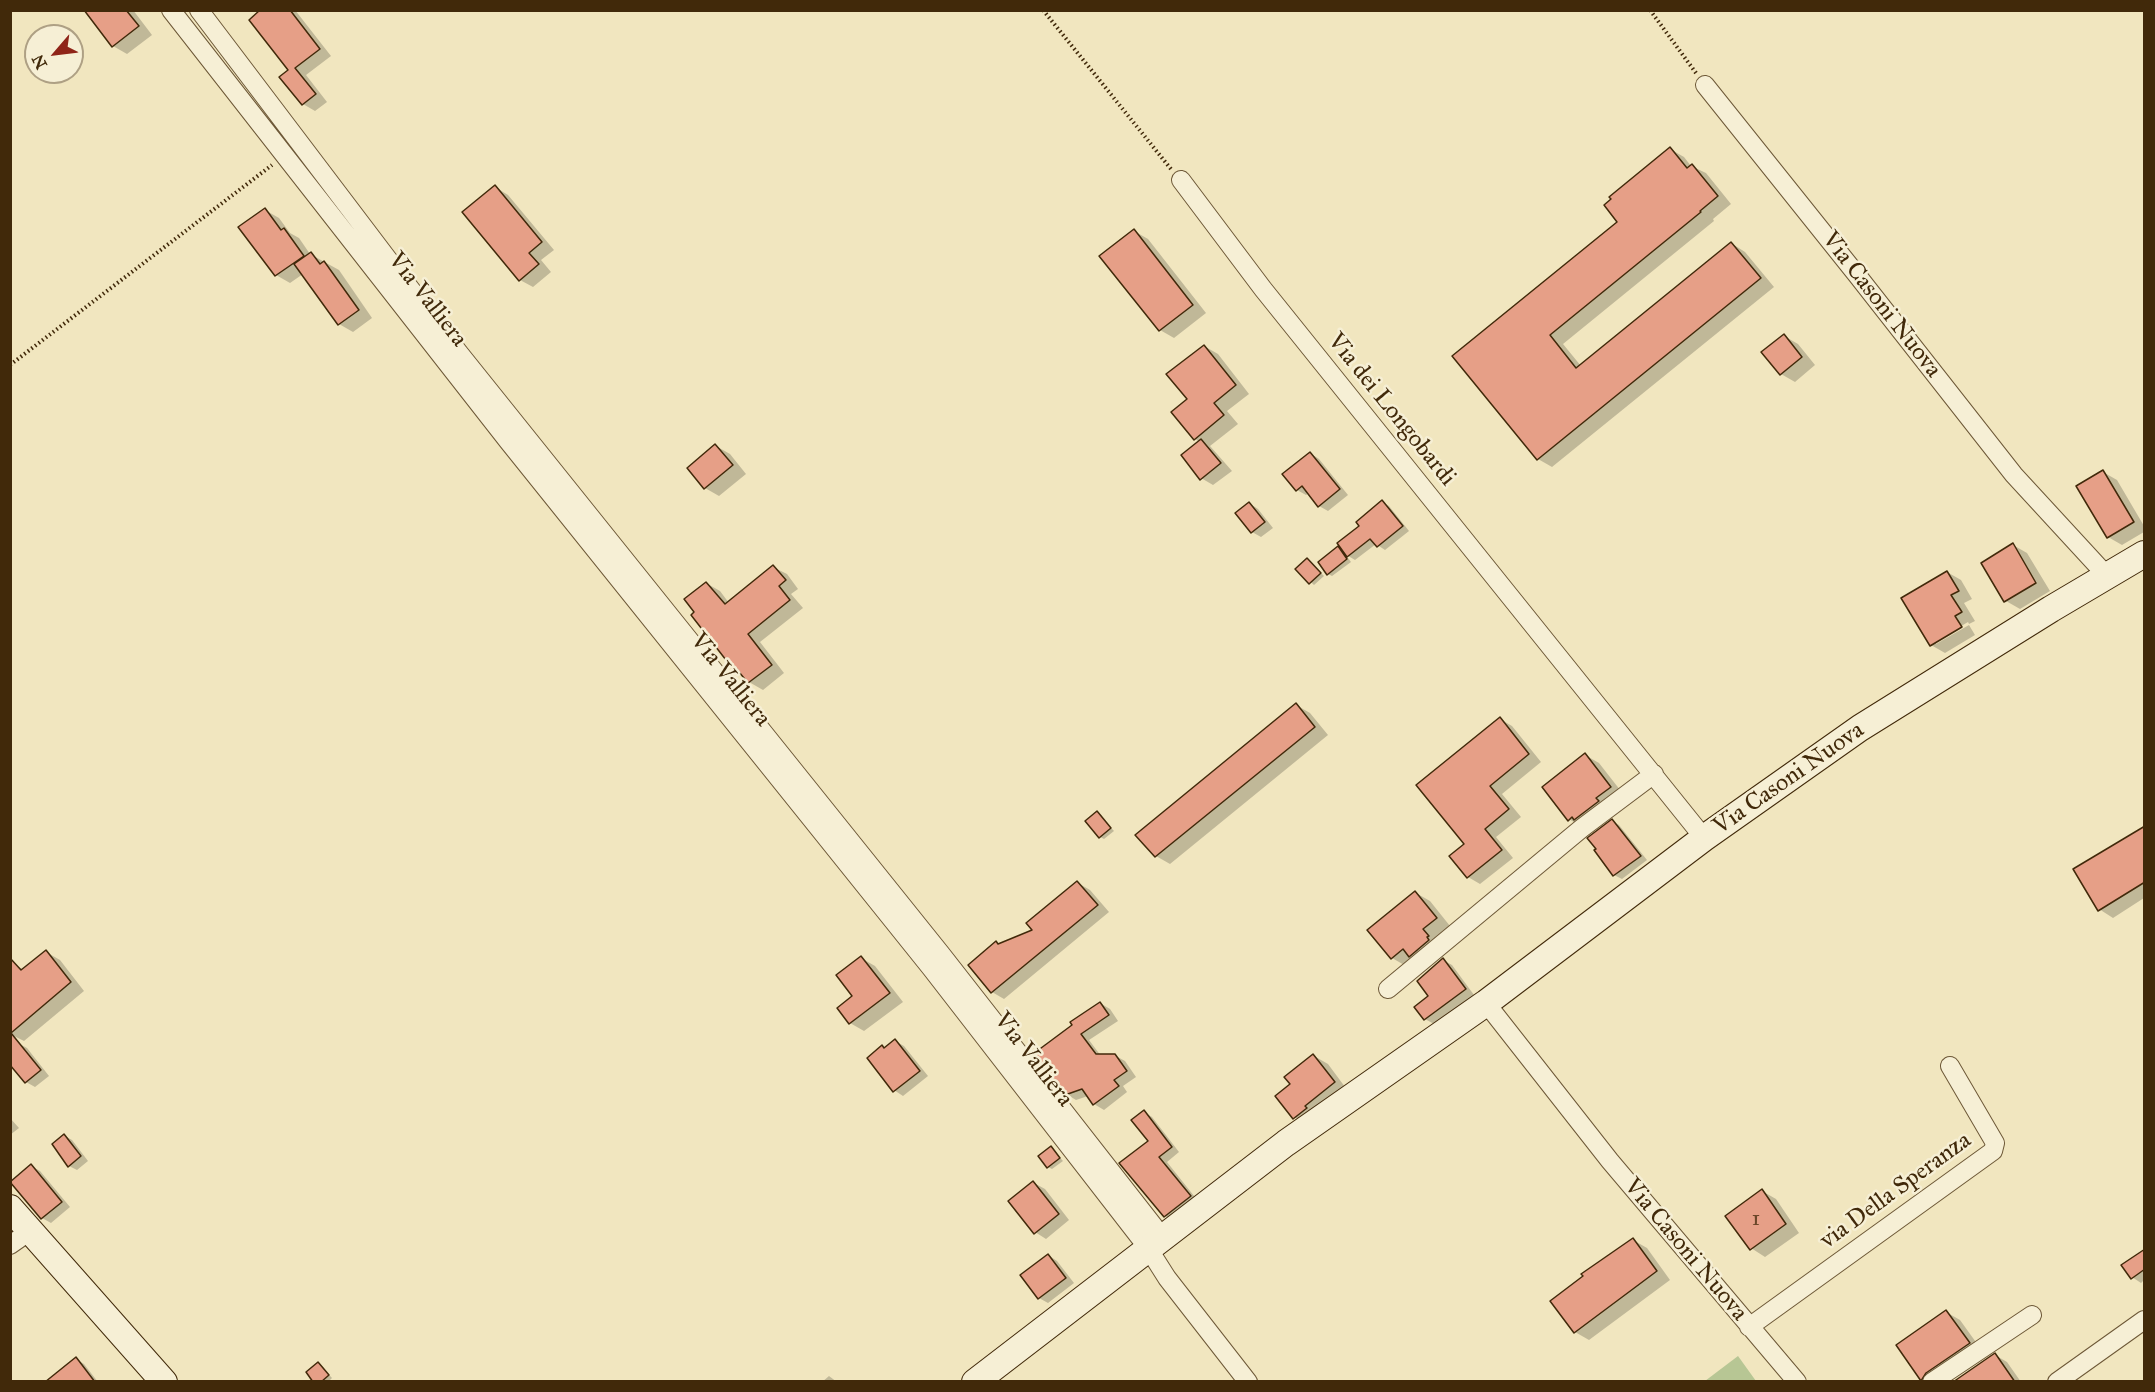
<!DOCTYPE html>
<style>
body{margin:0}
#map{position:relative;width:2155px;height:1392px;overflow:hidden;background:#f1e6bf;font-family:"IM FELL Great Primer",serif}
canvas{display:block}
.frame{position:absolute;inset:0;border:12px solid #41290a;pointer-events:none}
.north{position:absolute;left:24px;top:24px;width:60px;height:60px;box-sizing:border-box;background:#f6efd5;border:2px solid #aea084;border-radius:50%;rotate:242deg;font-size:16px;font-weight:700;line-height:24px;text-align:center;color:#41290a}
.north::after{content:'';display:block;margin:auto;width:21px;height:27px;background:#8f2418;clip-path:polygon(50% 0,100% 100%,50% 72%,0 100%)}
</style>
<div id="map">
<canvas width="2155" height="1392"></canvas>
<div class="frame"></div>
<div class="north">N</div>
</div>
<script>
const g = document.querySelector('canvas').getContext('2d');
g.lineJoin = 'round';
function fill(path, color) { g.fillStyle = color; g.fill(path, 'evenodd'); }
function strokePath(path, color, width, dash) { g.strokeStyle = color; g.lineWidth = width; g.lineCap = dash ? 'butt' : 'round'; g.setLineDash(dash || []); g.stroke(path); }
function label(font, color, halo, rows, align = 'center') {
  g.font = font + ' "IM FELL Great Primer",serif'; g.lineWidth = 5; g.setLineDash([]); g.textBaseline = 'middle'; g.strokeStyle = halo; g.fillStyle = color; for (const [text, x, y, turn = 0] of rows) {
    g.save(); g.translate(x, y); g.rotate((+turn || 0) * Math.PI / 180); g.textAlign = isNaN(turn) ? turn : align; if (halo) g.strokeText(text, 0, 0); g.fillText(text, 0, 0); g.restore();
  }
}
fill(new Path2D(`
 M1738 1356 1756 1381H1705Z`), '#b7c694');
fill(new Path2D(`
 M98 10H133L152 35 127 54 113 46Z
 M263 10H295L331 56 306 75 327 102 315 111 303 104 290 70Z
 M1670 149 1684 157 1691 166 1706 173 1731 204 1713 219 1714 221 1563 344 1581 366 1731 243 1745 252 1774 287 1552 467 1538 459 1454 356 1619 222Z
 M495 187 508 195 554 250 541 260 551 272 533 287 520 280Z
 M265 210 279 218 290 233 299 238 310 254 339 270 372 318 353 332 339 324 303 274 290 283 276 275 240 228Z
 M1134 231 1148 239 1206 313 1174 338 1160 330 1102 257Z
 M1784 336 1798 344 1815 365 1795 382 1781 374Z
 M1204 346 1218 354 1249 394 1227 411 1238 424 1210 446 1232 471 1213 485 1201 478 1200 442 1195 439 1189 399Z
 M716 446 730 454 746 474 719 496 705 488Z
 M1310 453 1319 459 1348 495 1328 511 1319 506 1309 493 1306 495 1297 490Z
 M2103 472 2117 480 2144 526V532L2122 545 2108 537Z
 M1382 502 1389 506 1409 531 1385 550 1376 544 1355 560 1345 554 1351 562 1332 576 1328 574 1338 548 1345 552 1361 526Z
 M1249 503 1258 509 1273 528 1261 537 1252 532 1237 513Z
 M2013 545 2027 553 2050 591 2020 609 2006 601Z
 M1308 560 1324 576 1314 585 1298 570Z
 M773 567 787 574 798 589 791 594 803 608 760 642 784 673 763 690 749 682 741 672 734 668 706 583 720 591 729 603Z
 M1947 572 1961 580 1972 599 1964 603 1975 621 1969 624 1968 622 1936 641V644L1969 625 1975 635 1945 653 1931 645Z
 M1296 705 1310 713 1328 735 1170 864 1156 856 1137 835Z
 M1500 719 1512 726 1541 762 1502 794 1521 817 1496 837 1513 858 1480 884 1468 877Z
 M1585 755 1599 763 1624 795 1583 828 1569 819Z
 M1097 813 1114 831 1104 839 1100 837Z
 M1612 821 1619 825 1647 860 1622 879 1614 875 1596 851Z
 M2144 828V898L2113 918 2099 909Z
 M1078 883 1090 890 1109 912 1004 999 992 992 999 945 1034 931Z
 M1416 893 1430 901 1450 926 1436 937 1442 944 1406 966 1392 958Z
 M46 952 60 960 84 991 24 1041 10 1034 15 965 24 970Z
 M861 958 875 966 903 1002 864 1031 850 1023Z
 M1443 960 1452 965 1474 995 1434 1024 1425 1019 1430 996Z
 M1100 1003 1110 1009 1118 1021 1089 1040 1101 1056 1114 1055 1125 1061 1136 1077 1123 1086 1127 1092 1104 1110 1094 1104 1088 1096 1076 1100 1066 1094 1036 1054Z
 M895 1041 904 1046 928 1076 903 1096 894 1090 885 1049Z
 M18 1043 27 1048 49 1076 35 1087 26 1082 10 1063Z
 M1314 1056 1328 1064 1348 1091 1308 1125 1294 1117 1292 1085Z
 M1144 1112 1152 1117 1179 1152 1167 1162 1198 1201 1173 1220 1165 1216Z
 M10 1118 19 1128 10 1135Z
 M65 1136 72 1140 88 1161 77 1170 69 1166Z
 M1051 1148 1063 1161 1052 1169 1048 1167Z
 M31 1166 40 1171 70 1207 51 1223 42 1218Z
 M1034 1183 1045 1189 1069 1220 1046 1239 1035 1232Z
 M1762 1191 1776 1199 1799 1233 1765 1257 1751 1248Z
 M1633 1240 1647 1248 1670 1280 1589 1340 1575 1332Z
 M2144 1251V1280L2141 1283 2132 1277Z
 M1048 1255 1057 1261 1074 1283 1048 1303 1039 1298 1022 1276Z
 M1946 1312 1960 1320 1983 1352 1925 1382 1898 1346Z
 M1995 1355 2007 1362 2021 1382H1956Z
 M76 1359 84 1364 98 1382H48Z
 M319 1364 332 1378 328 1382H315Z
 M829 1376 837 1382H822Z`), '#0003');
const building = new Path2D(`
 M84 10H126L139 26 112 47Z
 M260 10H290L320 49 295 68 316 94 302 105 279 77 288 70 249 20Z
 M1670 147 1687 168 1692 164 1718 196 1700 211 1701 212 1550 335 1576 368 1731 242 1761 278 1537 460 1452 356 1617 222 1604 205 1611 199 1609 197Z
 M495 185 542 242 529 253 539 264 519 281 462 212Z
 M265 208 281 230 284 228 304 256 275 276 238 227Z
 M1134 229 1193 305 1159 331 1099 256Z
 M311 252 320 264 324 261 359 310 338 325 294 264Z
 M1784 334 1802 357 1780 375 1761 352Z
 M1204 345 1236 385 1214 403 1224 415 1194 440 1171 412 1187 399 1166 374Z
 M1201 439 1221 463 1200 480 1181 455Z
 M715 444 733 465 704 489 687 468Z
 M1310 452 1340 489 1318 507 1302 486 1296 491 1282 474Z
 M2103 470 2134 522 2107 538 2076 486Z
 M1382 500 1403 526 1377 547 1370 539 1347 557 1337 543 1359 526 1356 522Z
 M1249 502 1265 522 1251 533 1235 513Z
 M2013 543 2036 583 2004 602 1981 563Z
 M1338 546 1347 559 1327 575 1318 562Z
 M1307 558 1321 573 1309 584 1295 569Z
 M773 565 786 580 779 586 790 600 748 634 772 665 748 683 735 667 733 669 691 615 694 612 684 599 706 582 725 604Z
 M1947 571 1959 591 1951 595 1962 612 1955 616 1962 627 1930 646 1901 598Z
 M1296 703 1315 727 1155 857 1135 835Z
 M1500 717 1529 754 1490 786 1509 809 1485 829 1502 850 1467 878 1449 856 1464 844 1416 785Z
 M1585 753 1611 787 1596 798 1599 801 1574 820 1572 817 1568 821 1542 787Z
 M1097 811 1111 828 1099 838 1085 821Z
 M1612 819 1641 856 1613 876 1594 850 1596 849 1587 838Z
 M2145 826V882L2098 911 2073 869Z
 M1077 881 1098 905 991 993 968 965 996 941 998 944 1032 930 1026 923Z
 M1415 891 1437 918 1423 929 1429 936 1427 937 1429 940 1409 957 1403 949 1391 959 1367 930Z
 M46 950 71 982 11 1033 41 1070 25 1083 10 1065V958L21 970Z
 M861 956 890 993 849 1024 837 1008 852 996 836 975Z
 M1443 958 1466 989 1424 1020 1414 1007 1428 996 1417 981Z
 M1100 1002 1109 1015 1081 1034 1096 1054H1115L1127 1071 1114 1080 1119 1086 1093 1105 1082 1089 1065 1095 1033 1054 1072 1025 1070 1022Z
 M895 1039 920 1071 893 1092 867 1058 882 1045 884 1048Z
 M1313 1054 1335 1082 1305 1106 1307 1108 1293 1119 1275 1096 1290 1084 1284 1077Z
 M1144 1110 1172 1147 1159 1157 1191 1196 1164 1217 1119 1163 1148 1141 1131 1120Z
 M64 1134 81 1156 68 1167 52 1144Z
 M1051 1146 1060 1158 1047 1168 1038 1156Z
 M31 1164 62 1202 41 1219 10 1182Z
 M1033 1181 1059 1214 1034 1234 1008 1201Z
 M1762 1189 1786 1224 1750 1250 1725 1216Z
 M1633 1238 1657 1271 1574 1333 1550 1301 1583 1276 1581 1274Z
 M2145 1249V1269L2131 1279 2121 1265Z
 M1048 1254 1066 1278 1038 1299 1020 1275Z
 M1946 1310 1970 1343 1926 1373 1921 1381 1896 1345Z
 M1995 1353 2015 1382H1953Z
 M76 1357 95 1382H45Z
 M318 1362 329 1375 321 1382H313L306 1372Z`);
fill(building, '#e69f87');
strokePath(building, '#41290a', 1.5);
const street = new Path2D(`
 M171 10 508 441 931 968 1148 1248 1167 1278 1248 1382
 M199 10 459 353 941 954 1163 1238
 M1705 85 1857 275 2014 475 2107 576
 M1181 180 1263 289 1704 838
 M1388 989 1582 828 1654 774
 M1486 1003 1610 1161 1797 1382
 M10 1245 30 1231
 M1749 1327 1993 1151 1995 1143 1950 1066
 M1932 1382 2032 1315
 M2057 1382 2144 1320`);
const secondary = new Path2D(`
 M10 1208 164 1382
 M975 1382 1286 1143 1486 1003 1704 838 1860 728 2051 609 2144 554`);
strokePath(street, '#6d5837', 20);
strokePath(secondary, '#41290a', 28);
strokePath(new Path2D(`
 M1043 10 1171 169
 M1650 10 1696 73
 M10 365 272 165`), '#41290a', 4, [1.5, 3]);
strokePath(street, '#f6efd5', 18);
strokePath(secondary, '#f6efd5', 26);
label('21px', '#6a4629', null, [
 ["1",1756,1220]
]);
label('24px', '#41290a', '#f6efd5', [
 ["Via Valliera",427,300,52],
 ["Via Casoni Nuova",1881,305,52],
 ["Via dei Longobardi",1391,410,51],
 ["Via Valliera",730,680,51],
 ["Via Casoni Nuova",1789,779,-35],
 ["Via Valliera",1033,1060,52],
 ["via Della Speranza",1896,1191,-36],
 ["Via Casoni Nuova",1685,1250,50]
]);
</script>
